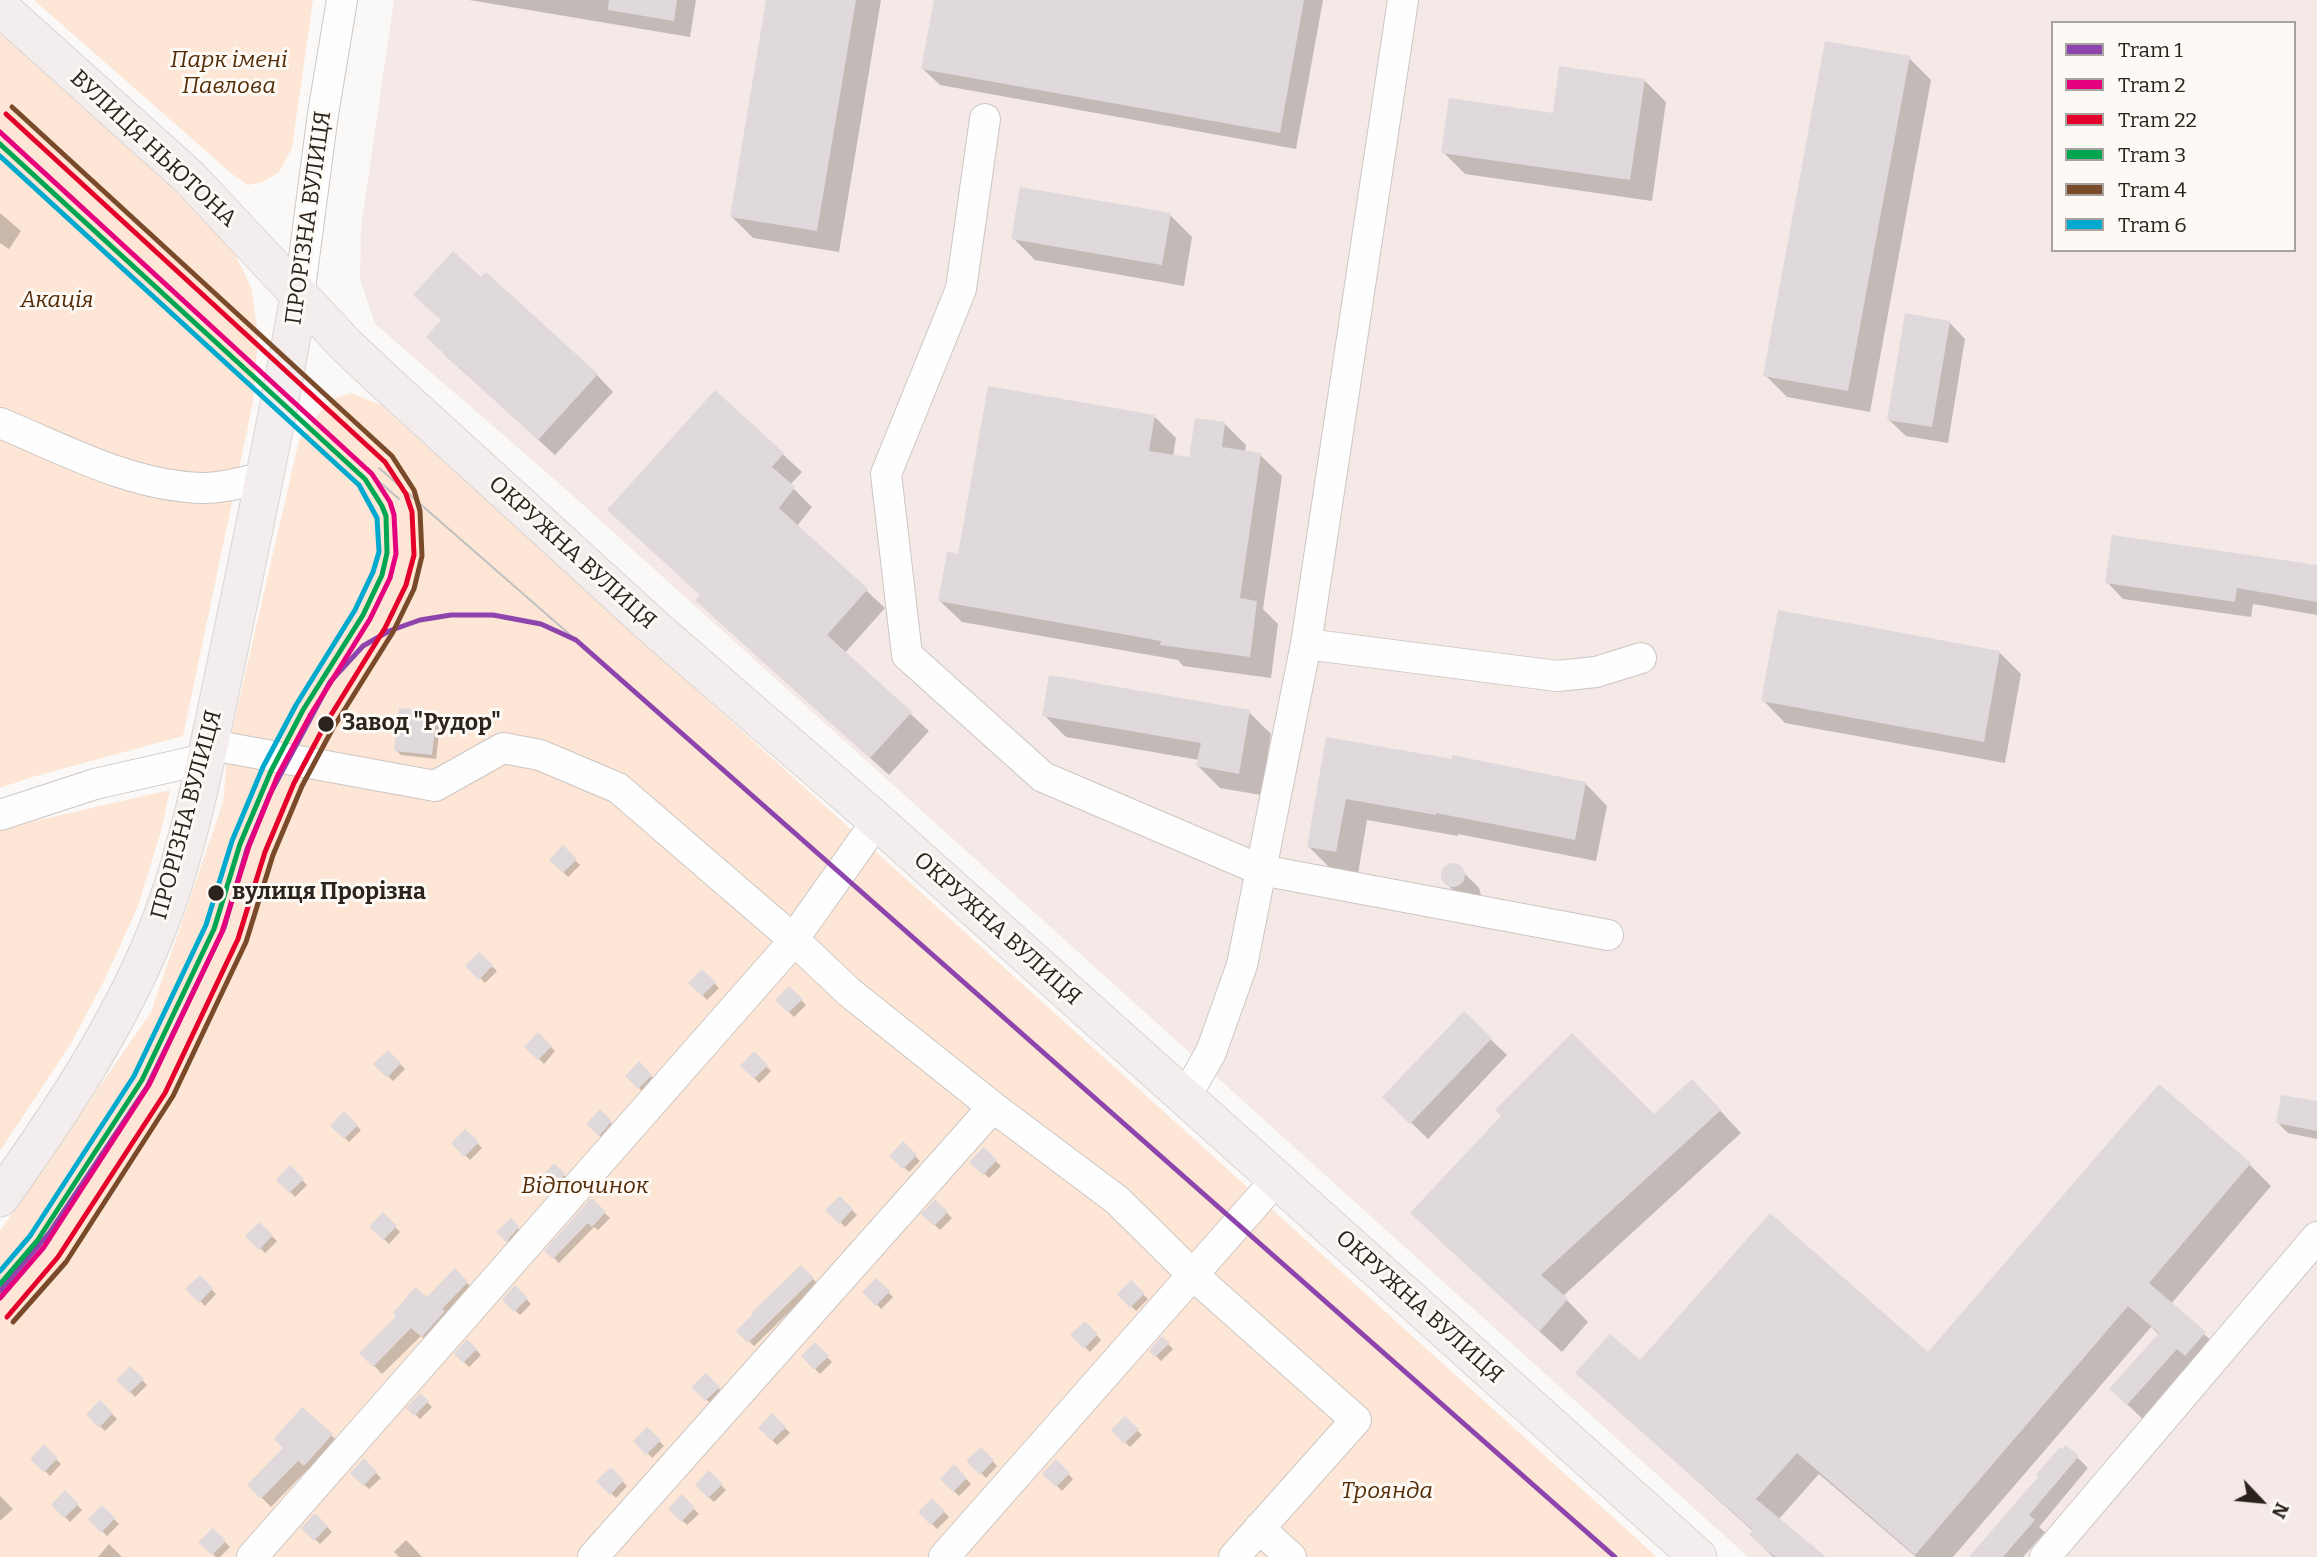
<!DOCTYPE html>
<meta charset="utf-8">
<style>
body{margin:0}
#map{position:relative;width:2317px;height:1557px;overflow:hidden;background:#fbf9f7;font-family:Bitter,serif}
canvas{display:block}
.legend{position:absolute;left:2051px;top:21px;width:245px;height:231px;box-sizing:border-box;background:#fdf9f5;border:2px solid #a9a39f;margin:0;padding:9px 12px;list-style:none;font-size:21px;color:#2c231d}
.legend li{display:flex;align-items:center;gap:14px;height:35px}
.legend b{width:35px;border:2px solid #a9a39f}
.north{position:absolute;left:2226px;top:1466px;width:70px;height:70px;-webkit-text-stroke:5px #fdf9f5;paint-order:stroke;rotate:116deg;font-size:19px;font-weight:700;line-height:28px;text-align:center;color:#2c231d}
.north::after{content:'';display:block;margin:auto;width:24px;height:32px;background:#2c231d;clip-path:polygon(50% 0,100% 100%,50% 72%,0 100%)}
</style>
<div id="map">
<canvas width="2317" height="1557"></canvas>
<ul class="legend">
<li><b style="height:9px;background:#8e44ad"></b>Tram 1</li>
<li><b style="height:9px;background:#e5007d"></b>Tram 2</li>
<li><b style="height:9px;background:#e4002b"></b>Tram 22</li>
<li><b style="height:9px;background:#00a651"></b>Tram 3</li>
<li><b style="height:9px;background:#7a4b2a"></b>Tram 4</li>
<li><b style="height:9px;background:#00a9ce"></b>Tram 6</li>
</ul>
<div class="north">N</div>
</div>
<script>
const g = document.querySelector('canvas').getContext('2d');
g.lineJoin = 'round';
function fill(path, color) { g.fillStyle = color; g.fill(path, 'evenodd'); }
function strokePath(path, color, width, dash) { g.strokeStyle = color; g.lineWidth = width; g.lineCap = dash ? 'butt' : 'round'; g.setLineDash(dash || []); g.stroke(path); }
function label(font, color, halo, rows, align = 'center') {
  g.font = font + ' Bitter,serif'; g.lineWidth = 6; g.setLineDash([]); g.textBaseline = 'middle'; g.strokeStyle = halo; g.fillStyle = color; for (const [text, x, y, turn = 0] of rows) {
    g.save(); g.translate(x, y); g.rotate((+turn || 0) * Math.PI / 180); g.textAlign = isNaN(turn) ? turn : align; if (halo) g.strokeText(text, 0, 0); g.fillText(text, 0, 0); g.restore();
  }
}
fill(new Path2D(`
 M394 0H2317V1557H1748L561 485 375 324 360 279 361 227ZM2053 23H2294V250H2053Z`), '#f4e9e7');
fill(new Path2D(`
 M34 0H313L292 148 279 172 263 182 248 185 232 174Z
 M0 27 160 169 232 248 251 287 258 334 253 402 183 736 29 778 0 788Z
 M351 393 381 405 1657 1557H0V1231L151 1012 223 802 228 748 299 441 306 428 333 399Z
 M170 790 161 831 138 906 104 981 70 1045 0 1151V829Z`), '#fde6d5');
fill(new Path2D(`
 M469 0H696L690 37Z
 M768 0H881L839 252 753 238 731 216Z
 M936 0H1323L1296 149 940 85 923 69Z
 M1909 58 1931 80 1870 412 1787 397 1765 375Z
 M1644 80 1666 102 1652 201 1465 174 1443 152 1554 115Z
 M0 213 21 231 9 249 0 243Z
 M1170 215 1192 237 1184 286 1035 260 1013 238Z
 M481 279 597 375 613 392 555 455 444 354Z
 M1949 322 1965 339 1948 443 1906 436 1889 420Z
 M715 392 802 472 790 485 812 507 797 526 885 608 845 653 929 731 889 775 715 618 697 600 701 595 609 510Z
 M1155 417 1176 438 1173 456 1191 459 1225 424 1246 445 1245 453 1260 455 1282 476 1263 609 1278 624 1271 678 1183 666 1178 660 962 622 940 601 960 556Z
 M2317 566V615L2253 604 2251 617 2123 599 2107 582Z
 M1999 652 2021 674 2005 763 1785 723 1763 700Z
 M1249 712 1271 734 1261 795 1220 788 1198 766 1199 760 1066 737 1044 715Z
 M436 714 441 718 436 759 401 755 396 750Z
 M1328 739 1585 783 1607 806 1596 861 1458 834V836L1367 820 1358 874 1330 868 1308 846Z
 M563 848 580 865 568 877 551 860Z
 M1457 866 1479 888 1481 895 1474 903 1462 900 1445 882 1443 873 1446 867Z
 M479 954 497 971 485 983 468 966Z
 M702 971 719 988 707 1000 690 983Z
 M789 988 806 1005 794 1017 777 1000Z
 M1464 1014 1507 1055 1428 1139 1385 1097Z
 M538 1035 555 1051 544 1064 527 1047Z
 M388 1052 405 1069 393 1081 376 1064Z
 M754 1054 771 1071 759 1083 743 1066Z
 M639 1064 656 1081 644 1093 627 1076Z
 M2159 1086 2250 1165 2271 1186 2171 1304 2226 1354 2149 1425 2111 1389 2160 1335 2151 1327 1953 1557H1916L1819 1474 1778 1520 1822 1557H1773L1751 1535 1754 1532 1577 1373 1640 1363 1928 1355Z
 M1713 1103 1741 1133 1563 1296 1588 1322 1562 1352 1434 1235 1654 1116Z
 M2317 1103V1139L2288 1133 2278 1123Z
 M600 1112 615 1127 604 1140 588 1124Z
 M344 1114 361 1130 349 1142 333 1125Z
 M465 1131 482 1148 470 1160 454 1143Z
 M903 1144 920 1161 909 1172 892 1156Z
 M984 1150 1001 1166 989 1178 972 1162Z
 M554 1165 569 1180 558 1193 542 1178Z
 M290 1168 307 1185 295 1197 279 1180Z
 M840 1198 857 1215 845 1227 828 1210Z
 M592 1201 610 1218 598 1230 594 1227 559 1263 547 1251Z
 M935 1201 952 1218 940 1230 924 1214Z
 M383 1215 400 1232 389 1244 372 1227Z
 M511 1221 523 1233 512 1245 499 1232Z
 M259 1224 277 1241 265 1253 248 1236Z
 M801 1267 818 1284 754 1346 739 1331Z
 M455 1271 476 1292 431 1345 421 1336 382 1374 362 1353 398 1316 427 1299Z
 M200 1278 216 1294 205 1306 188 1289Z
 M876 1280 893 1297 881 1309 865 1292Z
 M1131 1283 1148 1299 1136 1311 1119 1294Z
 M515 1287 531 1304 520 1315 504 1300Z
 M1085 1323 1101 1340 1090 1352 1073 1335Z
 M1162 1338 1173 1349 1161 1361 1151 1351Z
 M467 1341 481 1355 469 1367 456 1354Z
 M815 1345 832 1362 820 1374 803 1356Z
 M130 1368 147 1385 135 1397 119 1380Z
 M706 1375 723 1393 711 1404 694 1387Z
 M420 1395 432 1407 420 1419 409 1408Z
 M100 1402 117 1419 105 1431 88 1414Z
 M772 1416 790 1433 777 1445 760 1428Z
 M1125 1418 1142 1435 1130 1447 1113 1430Z
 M647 1429 664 1446 652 1458 636 1441Z
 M331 1435 341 1445 315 1475 308 1469 271 1507 249 1485 285 1449Z
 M44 1447 61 1464 50 1476 33 1459Z
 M981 1449 997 1466 986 1478 969 1461Z
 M2077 1457 2088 1468 2039 1527 2045 1532 2023 1557H1971Z
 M364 1461 381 1478 369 1489 352 1473Z
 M1056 1461 1073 1479 1062 1491 1045 1474Z
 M954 1467 971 1484 959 1496 942 1479Z
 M611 1469 627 1486 616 1498 599 1481Z
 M709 1473 726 1490 714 1502 697 1485Z
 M65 1493 82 1510 70 1522 53 1505Z
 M0 1496 13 1509 1 1520H0Z
 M682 1497 699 1514 687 1525 670 1509Z
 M932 1500 949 1517 937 1529 920 1512Z
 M102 1507 119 1524 107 1536 90 1519Z
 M315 1515 332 1532 320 1544 303 1528Z
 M213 1530 230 1547 220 1557H216L201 1542Z
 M406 1540 411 1545 422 1557H399L394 1552Z
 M109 1544 122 1557H98Z`), '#0003');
fill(new Path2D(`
 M609 0H677L674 21 608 10Z
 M766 0H856L817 231 730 217Z
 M934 0H1304L1280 133 921 69Z
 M1825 41 1910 56 1848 391 1763 376Z
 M1559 66 1645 79 1630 180 1441 153 1449 98 1553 113Z
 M1020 187 1171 213 1162 265 1011 239Z
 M453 251 481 277 486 272 598 374 538 440 426 337 441 320 413 295Z
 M1905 313 1950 321 1932 427 1887 420Z
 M988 386 1155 415 1149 451 1189 457 1195 418 1225 422 1222 447 1261 453 1240 598 1257 601 1250 657 1160 645 1161 641 938 601 947 552 958 554Z
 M715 390 784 453 772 467 795 487 779 508 868 589 827 635 912 712 870 758 695 600 700 595 607 510Z
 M2112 535 2317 565V602L2237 588 2235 602 2105 583Z
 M1778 610 2000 651 1984 742 1761 701Z
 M1049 675 1250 710 1239 774 1196 766 1201 743 1042 716Z
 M399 708 437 712 432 755 394 751Z
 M1326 737 1452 759V755L1586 782 1575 840 1436 813V815L1346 799 1336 852 1307 847Z
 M563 845 577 859 563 873 549 860Z
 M1441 875a12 12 0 1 1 24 0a12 12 0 1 1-24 0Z
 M479 952 493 965 479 980 465 966Z
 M702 969 716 982 702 996 688 983Z
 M789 986 803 999 788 1013 775 1000Z
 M1464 1011 1492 1038 1410 1124 1382 1097Z
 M538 1032 552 1046 538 1060 524 1047Z
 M1572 1033 1654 1114 1692 1079 1721 1110 1541 1275 1568 1299 1539 1332 1410 1213 1501 1116 1495 1110Z
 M388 1050 401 1063 387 1078 373 1064Z
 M754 1051 768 1065 754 1079 740 1066Z
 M639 1061 652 1075 638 1089 625 1076Z
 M2159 1084 2251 1163 2149 1283 2206 1332 2185 1356 2177 1349 2127 1405 2109 1389 2159 1333 2128 1306 1915 1555 1797 1453 1756 1499 1826 1557H1775L1749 1535 1753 1530 1575 1373 1610 1334 1640 1360 1770 1213 1928 1352Z
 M2281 1095 2317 1101V1131L2276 1123Z
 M600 1109 612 1121 599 1136 586 1124Z
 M344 1111 358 1125 344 1139 330 1126Z
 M465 1129 479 1142 464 1157 451 1143Z
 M903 1141 917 1155 903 1169 889 1156Z
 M984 1147 997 1160 983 1175 969 1162Z
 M554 1163 565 1174 552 1190 540 1178Z
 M290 1165 304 1179 289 1193 276 1180Z
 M840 1196 853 1209 839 1224 825 1210Z
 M590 1199H593L606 1212 592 1227 588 1223 553 1259 544 1251Z
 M935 1199 948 1212 934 1226 921 1214Z
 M383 1212 397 1226 383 1240 369 1227Z
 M511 1218 519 1227 506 1242 496 1232Z
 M259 1222 273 1235 259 1250 245 1236Z
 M801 1265 814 1278 748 1343 736 1331 753 1314 752 1312Z
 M455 1268 468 1282 442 1309 445 1311 422 1337 411 1328 373 1367 359 1353 396 1316 393 1313 415 1287 427 1297Z
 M200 1275 213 1288 199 1303 185 1289Z
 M876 1278 890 1291 876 1306 862 1292Z
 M1131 1280 1145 1293 1130 1308 1117 1294Z
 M515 1285 528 1298 514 1312 502 1300Z
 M1085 1321 1098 1334 1084 1349 1070 1335Z
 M1162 1336 1170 1343 1155 1357 1149 1351Z
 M467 1339 477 1349 463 1363 454 1354Z
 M815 1342 829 1356 814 1370 801 1356Z
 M130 1366 144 1379 129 1393 116 1380Z
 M706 1373 720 1387 705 1401 691 1387Z
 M420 1393 429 1401 414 1416 406 1408Z
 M100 1400 113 1413 99 1428 86 1414Z
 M302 1407 333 1434 304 1466 298 1461 261 1499 247 1485 283 1448 274 1439Z
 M772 1413 786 1427 772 1441 758 1428Z
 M1125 1416 1139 1429 1124 1444 1111 1430Z
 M647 1427 661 1440 646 1455 633 1441Z
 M44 1444 58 1458 44 1472 30 1459Z
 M2066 1445 2079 1456 2029 1515 2035 1520 2003 1557H1969L2038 1477 2036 1475 2060 1447 2062 1449Z
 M981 1447 994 1460 980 1475 966 1461Z
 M364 1458 377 1472 363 1486 350 1473Z
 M1056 1459 1070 1473 1056 1487 1042 1474Z
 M954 1464 967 1478 953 1492 940 1479Z
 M611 1467 624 1480 610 1495 596 1481Z
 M709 1470 723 1484 708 1498 695 1485Z
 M65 1490 79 1504 64 1518 51 1505Z
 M682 1494 695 1508 681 1522 668 1509Z
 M932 1498 945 1511 931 1525 918 1512Z
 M102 1505 115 1518 101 1533 88 1519Z
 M315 1513 328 1526 314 1541 301 1528Z
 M213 1528 226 1541 212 1555 198 1542Z`), '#dfd9dc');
const minor = new Path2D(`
 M985 119 961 289 886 474 907 655 1043 777 1261 870 1608 935
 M299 296 323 114 342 0
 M0 423C66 450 130 486 202 488 222 489 246 481 265 477
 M1306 644 1403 0
 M210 740 228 748 435 786 503 748 540 755 618 788 793 939 849 992 993 1107 1117 1200 1193 1275 1356 1420 1234 1557
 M0 815 95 784 205 759
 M1185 1098 1211 1052 1242 965 1306 644 1557 676 1596 672 1641 658
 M1259 1528 1291 1557
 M252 1557 785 951 877 821
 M593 1557 993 1107
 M944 1557 1277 1179
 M2045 1557 2317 1237`);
const major = new Path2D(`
 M0 7 190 178 346 345 382 379 658 631 877 821 1698 1557
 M0 1198C55 1121 108 1042 147 954 188 861 206 758 227 659 252 538 278 418 299 296`);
strokePath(minor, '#ccc6c2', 32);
strokePath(major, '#d7d5d3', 39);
strokePath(minor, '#fefefe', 30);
strokePath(major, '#f4eded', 37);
strokePath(new Path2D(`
 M379 468 576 640
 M375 478 399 499`), '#c1c0bf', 2);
strokePath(new Path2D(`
 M0 1291 50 1232 147 1087 224 928 247 849 270 794 330 682 363 646 389 631 420 620 451 615H493L541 624 576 640 1615 1557`), '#8e44ad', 5);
strokePath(new Path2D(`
 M0 132 372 474 390 502 394 515 396 554 390 578 370 619 311 714 278 775 249 846 222 932 149 1085 44 1247 0 1298`), '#e5007d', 5);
strokePath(new Path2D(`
 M6 114 385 462 406 494 412 512 414 555 406 585 385 628 326 723 294 783 265 852 238 939 165 1093 58 1257 7 1317`), '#e4002b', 5);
strokePath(new Path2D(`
 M0 144 365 479 382 506 386 516 387 553 382 575 363 615 303 710 271 771 240 844 214 929 142 1080 37 1241 0 1284`), '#00a651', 5);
strokePath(new Path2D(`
 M12 107 392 456 414 490 420 511 422 556 414 589 393 632 333 728 302 786 273 855 246 942 173 1096 66 1262 13 1322`), '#7a4b2a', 5);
strokePath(new Path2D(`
 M0 156 359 485 377 518 379 552 373 572 355 610 296 705 263 767 232 841 206 925 134 1076 30 1236 0 1271`), '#00a9ce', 5);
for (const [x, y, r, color] of [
 [326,724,9,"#2c231d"],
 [216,893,9,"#2c231d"]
]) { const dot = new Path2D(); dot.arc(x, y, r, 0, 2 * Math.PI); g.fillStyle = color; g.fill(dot); strokePath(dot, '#fdf9f5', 2.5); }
label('italic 23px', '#542d08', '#fdf9f5', [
 ["Парк імені",229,61],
 ["Павлова",229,87],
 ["Акація",57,301],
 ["Відпочинок",585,1187],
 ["Троянда",1387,1492]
]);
label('23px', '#2c231d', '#fdf9f5', [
 ["ВУЛИЦЯ НЬЮТОНА",153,149,43],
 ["ПРОРІЗНА ВУЛИЦЯ",309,218,-82],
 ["ОКРУЖНА ВУЛИЦЯ",572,553,42],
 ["ПРОРІЗНА ВУЛИЦЯ",187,815,-75],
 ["ОКРУЖНА ВУЛИЦЯ",997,929,42],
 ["ОКРУЖНА ВУЛИЦЯ",1419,1307,42]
]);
label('bold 23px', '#2c231d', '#fdf9f5', [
 ["Завод \"Рудор\"",342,724],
 ["вулиця Прорізна",232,893]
], 'left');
</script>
